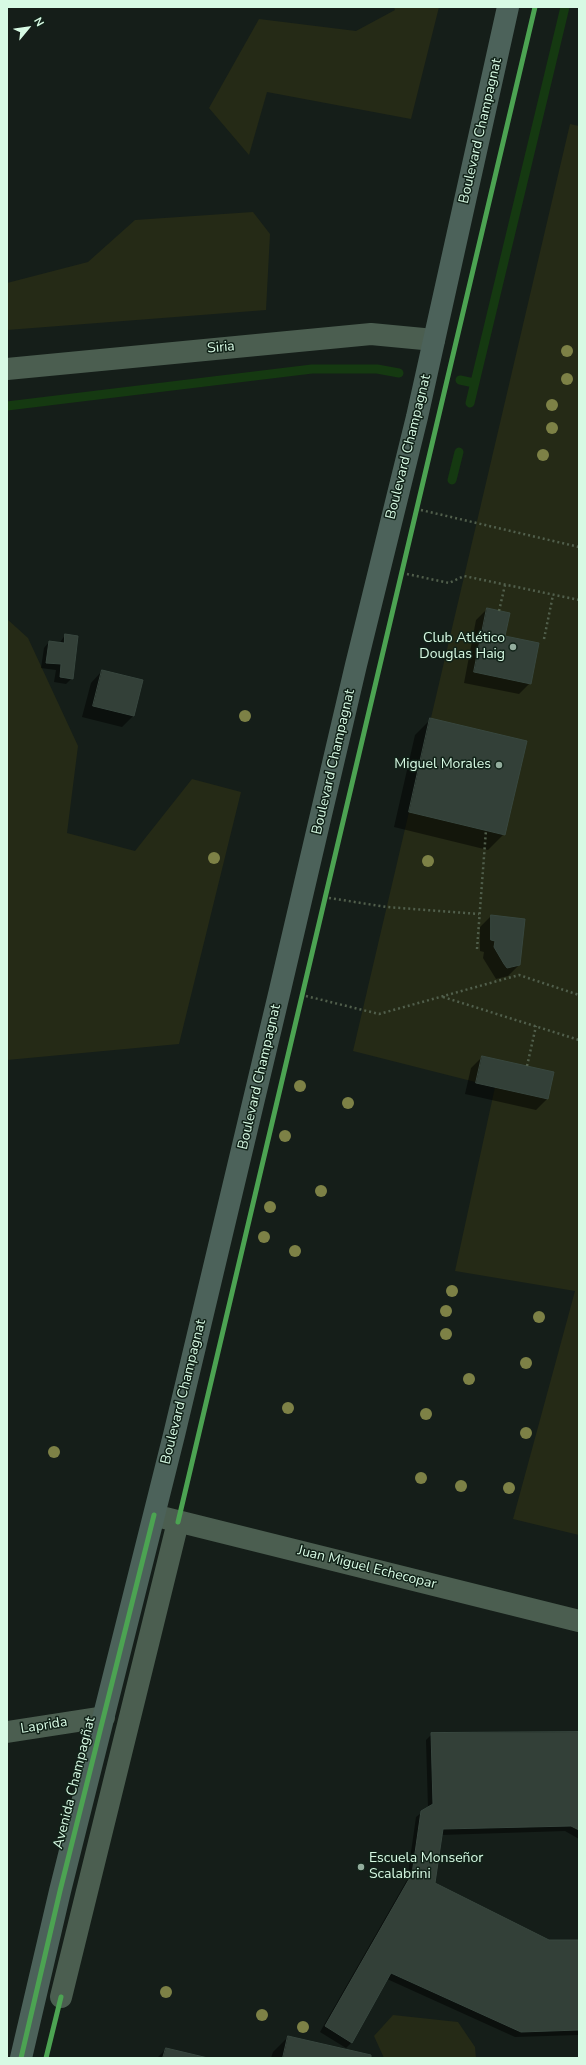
<!DOCTYPE html>
<meta charset="utf-8">
<style>
body{margin:0}
#map{position:relative;width:586px;height:2065px;overflow:hidden;background:#151e19;font-family:"Nunito Sans",sans-serif}
canvas{display:block}
.frame{position:absolute;inset:0;border:8px solid #d7fae4;pointer-events:none}
.north{position:absolute;left:8px;top:8px;width:40px;height:40px;-webkit-text-stroke:3px #112218;paint-order:stroke;rotate:61deg;font-size:11px;font-weight:700;line-height:16px;text-align:center;color:#d7fae4}
.north::after{content:'';display:block;margin:auto;width:14px;height:18px;background:#d7fae4;clip-path:polygon(50% 0,100% 100%,50% 72%,0 100%)}
</style>
<div id="map">
<canvas width="586" height="2065"></canvas>
<div class="frame"></div>
<div class="north">N</div>
</div>
<script>
const g = document.querySelector('canvas').getContext('2d');
g.lineJoin = 'round';
function fill(path, color) { g.fillStyle = color; g.fill(path, 'evenodd'); }
function strokePath(path, color, width, dash) { g.strokeStyle = color; g.lineWidth = width; g.lineCap = dash ? 'butt' : 'round'; g.setLineDash(dash || []); g.stroke(path); }
function label(font, color, halo, rows, align = 'center') {
  g.font = font + ' "Nunito Sans",sans-serif'; g.lineWidth = 3; g.setLineDash([]); g.textBaseline = 'middle'; g.strokeStyle = halo; g.fillStyle = color; for (const [text, x, y, turn = 0] of rows) {
    g.save(); g.translate(x, y); g.rotate((+turn || 0) * Math.PI / 180); g.textAlign = isNaN(turn) ? turn : align; if (halo) g.strokeText(text, 0, 0); g.fillText(text, 0, 0); g.restore();
  }
}
fill(new Path2D(`
 M394 7H439L411 119 267 92 249 155 209 108 259 19 356 31 395 10Z
 M570 124 579 126V1535L513 1519 575 1291 455 1271 495 1087 353 1051Z
 M253 212 270 234 266 310 7 330V283L88 262 135 220Z
 M7 619 28 638 78 746 67 833 135 851 192 779 241 792 179 1044 7 1060Z
 M393 2015 458 2022 475 2047 476 2058H384L374 2036Z`), '#252a16');
fill(new Path2D(`
 M487 609 530 683 519 694 464 683 476 620Z
 M65 635 72 678 66 684 54 682 56 670 41 668 44 648 49 642 59 644Z
 M102 671 142 681 133 716 122 727 82 717 91 683Z
 M431 719 504 834 488 850 394 827 415 735Z
 M491 916 523 920 519 965 508 976 496 979 483 958 484 952 480 951V927Z
 M482 1057 553 1073 547 1099 536 1110 465 1094 471 1068Z
 M579 1733V1839L565 1831 441 1835 434 1884 549 1941H579V2035L515 2037 387 1979 352 2042 346 2048 320 2032 407 1880 416 1817 428 1808 426 1740 432 1734Z
 M288 2037 370 2058H271L273 2052Z
 M166 2049 204 2058H157Z`), '#0007');
strokePath(new Path2D(`
 M460 380 474 383
 M470 403 565 7
 M7 406 312 369H377L399 373
 M452 480 459 452`), '#153911', 9);
const building = new Path2D(`
 M487 608 510 613 505 636 539 643 531 684 474 672Z
 M65 634 78 636 73 679 60 677 61 664 46 663 49 641 64 643Z
 M102 670 143 680 134 716 93 706Z
 M430 718 527 741 505 835 409 812Z
 M491 915 525 919 520 965 507 968 504 964 494 947 495 941 491 940Z
 M482 1056 554 1072 548 1099 476 1083Z
 M579 1732V1830L571 1826 443 1829 435 1883 549 1940H579V2030L521 2032 391 1973 352 2043 325 2026 412 1874 421 1811 433 1804 431 1733Z
 M288 2036 371 2055V2058H283Z
 M166 2048 208 2058H163Z`);
fill(building, '#334038');
strokePath(building, '#38473f', 1);
strokePath(new Path2D(`
 M421 510 579 547
 M407 574 449 583 464 576 579 600
 M499 611 505 585
 M544 639 553 595
 M329 898 387 907 479 914
 M477 949 486 830
 M306 996 379 1014 519 975 579 995
 M443 997 579 1040
 M527 1066 536 1026`), '#515f4c', 2.5, [2, 3]);
strokePath(new Path2D(`
 M7 369 371 334 434 340
 M165 1518 579 1621
 M7 1732 104 1717
 M61 1997 178 1522`), '#4b5e50', 22);
strokePath(new Path2D(`
 M21 2058 60 1891 174 1435 280 990 356 665 417 417 508 7`), '#4c625a', 22);
strokePath(new Path2D(`
 M178 1522 535 7
 M21 2058 60 1891 154 1515
 M46 2058 61 1997`), '#4ca352', 5);
g.fillStyle = '#7d8146';
for (const [x, y] of [
 [567,351],
 [567,379],
 [552,405],
 [552,428],
 [543,455],
 [245,716],
 [214,858],
 [428,861],
 [300,1086],
 [348,1103],
 [285,1136],
 [321,1191],
 [270,1207],
 [264,1237],
 [295,1251],
 [452,1291],
 [446,1311],
 [539,1317],
 [446,1334],
 [526,1363],
 [469,1379],
 [288,1408],
 [426,1414],
 [526,1433],
 [54,1452],
 [421,1478],
 [461,1486],
 [509,1488],
 [166,1992],
 [262,2015],
 [303,2027]
]) { g.beginPath(); g.arc(x, y, 6, 0, 2 * Math.PI); g.fill(); }
for (const [x, y, r, color] of [
 [513,647,4,"#93ad9d"],
 [499,765,4,"#93ad9d"],
 [361,1867,4,"#93ad9d"]
]) { const dot = new Path2D(); dot.arc(x, y, r, 0, 2 * Math.PI); g.fillStyle = color; g.fill(dot); strokePath(dot, '#112218', 1.5); }
label('14px', '#d7fae4', '#112218', [
 ["Boulevard Champagnat",481,131,-77],
 ["Siria",221,348,-5],
 ["Boulevard Champagnat",409,447,-76],
 ["Boulevard Champagnat",334,762,-77],
 ["Boulevard Champagnat",260,1077,-77],
 ["Boulevard Champagnat",184,1392,-76],
 ["Juan Miguel Echecopar",367,1568,14],
 ["Laprida",44,1726,-9],
 ["Avenida Champagñat",75,1783,-76]
]);
label('14px', '#d7fae4', '#112218', [
 ["Club Atlético",505,639],
 ["Douglas Haig",505,655],
 ["Miguel Morales",491,765],
 ["Escuela Monseñor",369,1859,"left"],
 ["Scalabrini",369,1875,"left"]
], 'right');
</script>
